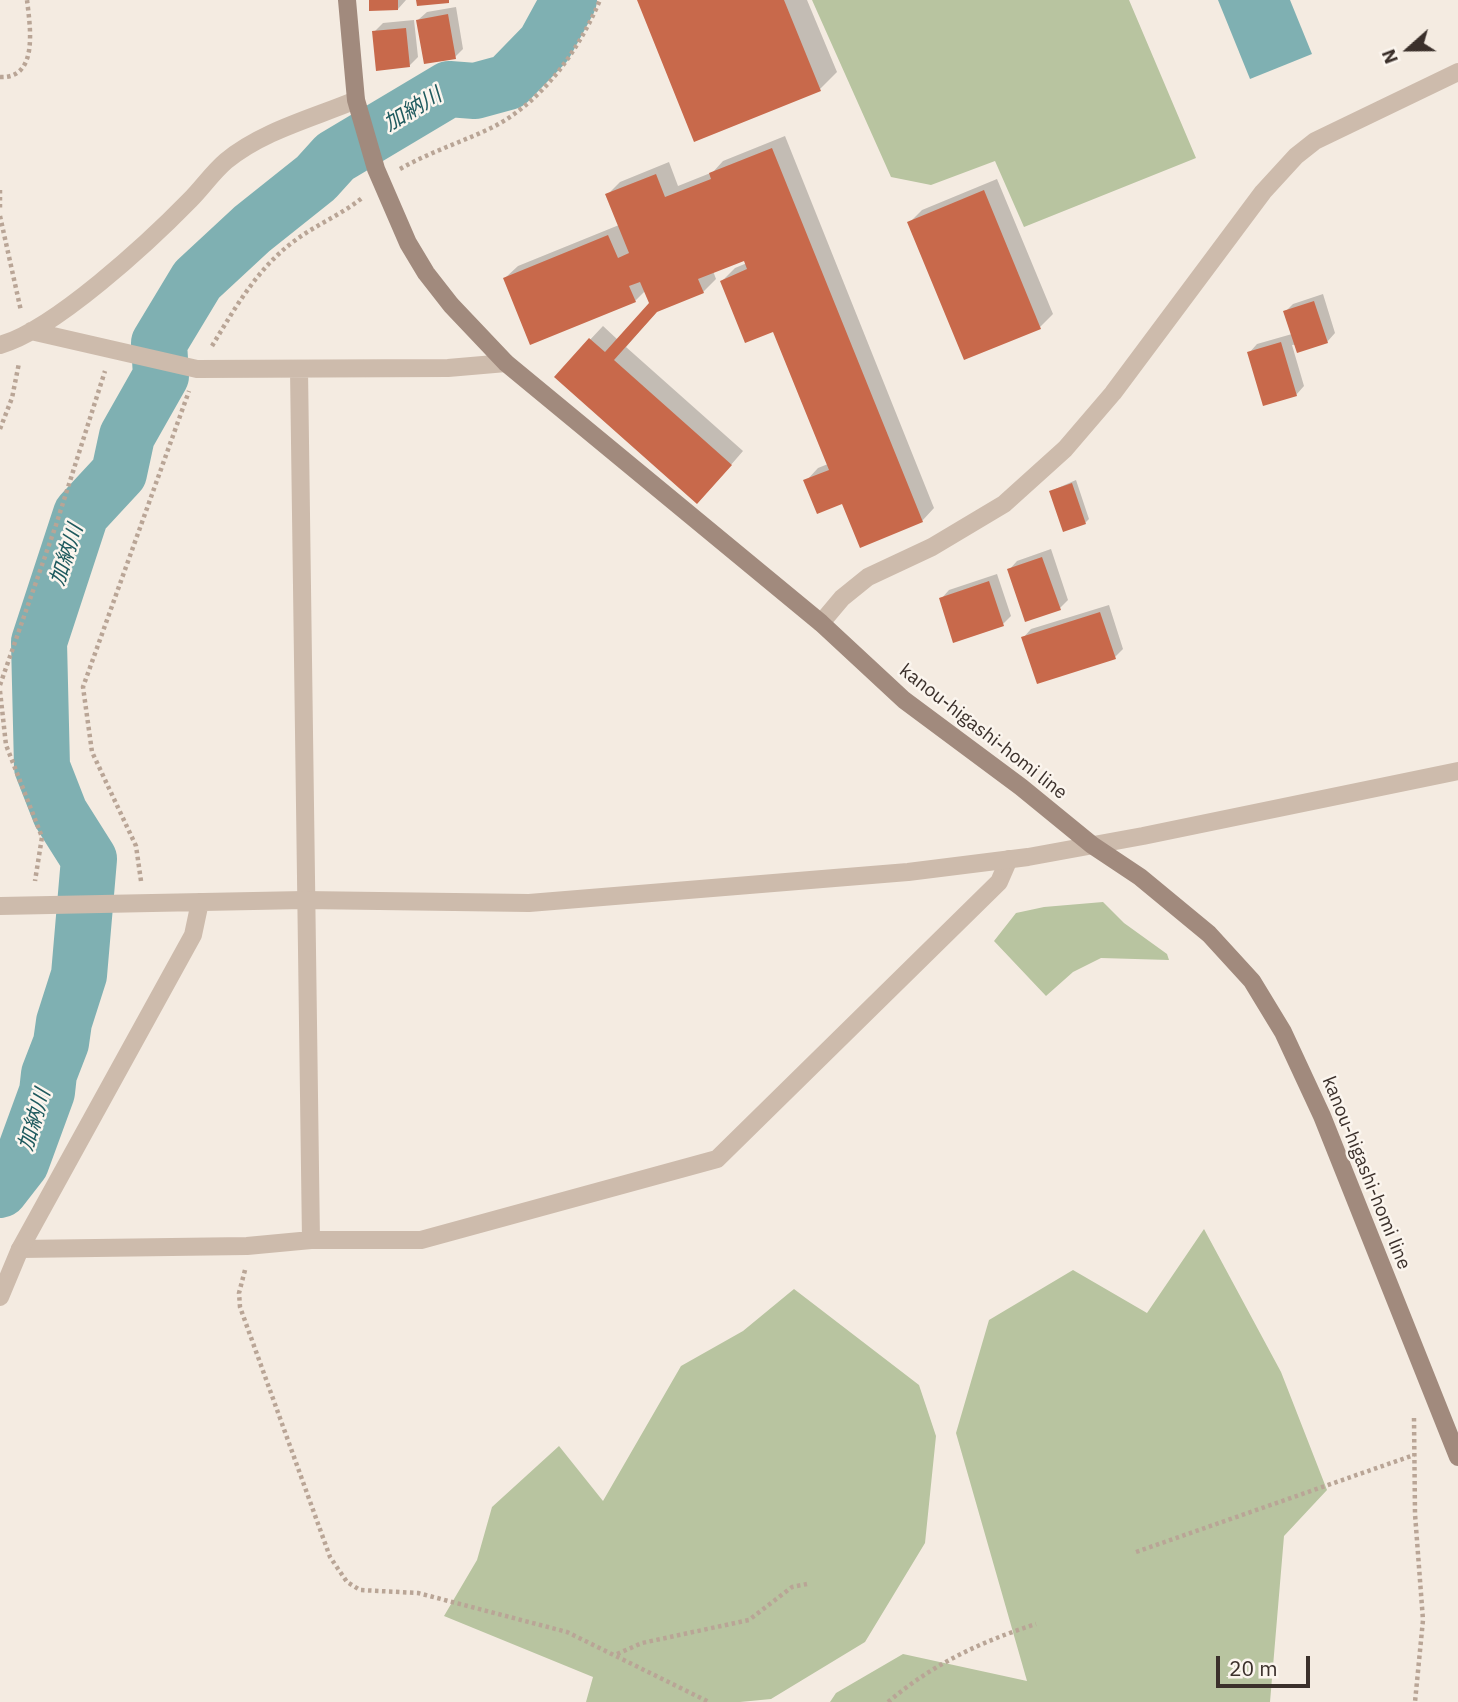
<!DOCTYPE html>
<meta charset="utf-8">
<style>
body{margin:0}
#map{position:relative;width:1458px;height:1702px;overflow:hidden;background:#f4ebe1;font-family:"IBM Plex Sans",sans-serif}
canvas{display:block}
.north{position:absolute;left:1374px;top:14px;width:70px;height:70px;-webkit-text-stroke:5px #fbf5ee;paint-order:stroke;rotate:249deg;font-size:19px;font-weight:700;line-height:28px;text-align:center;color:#3b302b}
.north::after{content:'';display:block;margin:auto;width:24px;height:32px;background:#3b302b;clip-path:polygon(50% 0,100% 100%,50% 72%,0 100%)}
.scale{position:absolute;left:1216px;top:1656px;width:94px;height:32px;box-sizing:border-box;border:4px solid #3b302b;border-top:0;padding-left:9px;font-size:21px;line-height:24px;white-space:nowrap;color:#3b302b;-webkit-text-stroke:5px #fbf5ee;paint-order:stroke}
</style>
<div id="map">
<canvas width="1458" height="1702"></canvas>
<div class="north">N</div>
<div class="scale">20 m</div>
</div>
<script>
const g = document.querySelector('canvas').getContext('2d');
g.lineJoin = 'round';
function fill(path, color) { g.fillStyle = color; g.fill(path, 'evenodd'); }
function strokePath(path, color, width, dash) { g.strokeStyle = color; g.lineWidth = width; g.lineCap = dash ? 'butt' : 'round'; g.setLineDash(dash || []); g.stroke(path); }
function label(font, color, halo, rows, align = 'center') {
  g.font = font + ' "IBM Plex Sans","Noto Sans JP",sans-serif'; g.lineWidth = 5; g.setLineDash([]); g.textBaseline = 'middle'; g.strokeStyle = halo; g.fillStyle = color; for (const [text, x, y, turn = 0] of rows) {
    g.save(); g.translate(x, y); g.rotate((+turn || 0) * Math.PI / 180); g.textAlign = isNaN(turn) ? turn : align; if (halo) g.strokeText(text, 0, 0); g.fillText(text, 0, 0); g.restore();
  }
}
fill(new Path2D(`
 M812 0H1129L1196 158 1024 227 995 161 931 185 891 177Z
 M1103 902 1124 923 1167 954 1169 960 1101 958 1073 972 1046 996 994 941 1016 913 1044 907Z
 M1204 1229 1281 1372 1327 1490 1284 1536 1270 1702H830L836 1693 903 1654 1027 1681 956 1433 989 1320 1073 1270 1147 1313Z
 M794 1289 919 1385 936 1436 925 1543 865 1642 771 1699 740 1702H586L593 1677 444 1616 477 1560 492 1507 559 1446 603 1501 681 1366 743 1331Z`), '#b8c4a0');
fill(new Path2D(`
 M1218 0H1290L1312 54 1250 79Z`), '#7fb0b2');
fill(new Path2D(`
 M371 0H406L398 9Z
 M638 0H807L837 72 820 89Z
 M456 7 463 49 455 57 418 20 427 12Z
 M414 20 418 57 409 66 374 32 383 23Z
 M785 136 934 508 922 521 843 501 806 481 818 468 828 464 774 330 722 281 735 268 747 263 745 258 713 271 716 279 703 292 658 310 626 347 743 451 710 489 556 376 603 326 618 340 651 303 646 290 635 301 505 278 518 266 619 225 607 195 620 182 669 162 678 186 713 172 723 161Z
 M997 179 1053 314 1040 327 909 223 922 210Z
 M1323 294 1335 333 1327 342 1292 345 1304 386 1296 395 1249 353 1257 344 1292 334 1285 312 1293 304Z
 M1076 480 1089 519 1085 523 1051 491Z
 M1051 549 1068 600 1060 608 1009 570 1017 561Z
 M997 574 1011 616 1003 624 941 599 949 590Z
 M1109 605 1123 649 1115 657 1023 638 1031 629Z`), '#0003');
strokePath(new Path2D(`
 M0 1190 21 1163 47 1092 49 1074 61 1043 64 1022 79 975 89 859 60 813 42 767 39 642 81 514 119 473 127 436 161 376 159 343 197 280 252 229 316 178 335 157 449 89 475 91 508 82 545 44 569 0`), '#7fb0b2', 56);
fill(new Path2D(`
 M369 0H398V10L369 11Z
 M416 0H449V3L417 6Z
 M637 0H784L821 91 694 142Z
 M448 14 456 59 424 64 416 20Z
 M406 28 410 67 376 71 372 31Z
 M772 148 923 522 860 548 842 504 817 514 803 480 829 470 773 332 745 343 720 281 747 269 744 261 698 279 704 293 657 312 614 360 732 465 697 504 554 377 589 338 605 352 649 303 640 282 629 286 636 302 530 345 503 278 608 235 618 258 629 253 605 194 656 174 665 197 711 179 709 173Z
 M984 190 1041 329 964 360 907 222Z
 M1314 301 1328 343 1297 353 1283 311Z
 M1281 342 1297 396 1263 406 1247 352Z
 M1072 483 1086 524 1063 532 1049 491Z
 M1042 557 1061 610 1025 622 1007 569Z
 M989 581 1004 626 953 643 939 598Z
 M1100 612 1116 659 1037 684 1021 637Z`), '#c8694b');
strokePath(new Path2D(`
 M0 77C39 79 30 26 27 0
 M400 169C428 153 459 143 489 129 541 104 578 52 600 0
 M0 190V209
 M0 216 21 311
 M212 346C235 308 257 269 293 242 315 225 341 215 362 198
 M0 429 12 398 19 363
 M0 685 56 525 105 371
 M0 691 6 745 42 837 35 881
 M141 881 136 846 92 752 83 687 189 391
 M245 1270 239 1293 240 1307 330 1557 347 1582 360 1590 418 1593 567 1632 709 1702
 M1414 1418 1415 1514 1423 1620 1415 1702
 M1136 1552 1414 1455
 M617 1654 642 1643 749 1620 792 1587 807 1584
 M888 1702C933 1664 980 1642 1036 1624`), '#b9a596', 4.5, [3.5, 3.5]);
strokePath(new Path2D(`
 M31 331 197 369 448 368 506 363
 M0 345C54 330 149 242 190 200 202 188 213 172 226 161 262 131 313 118 356 100
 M299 369 311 1240
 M821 623 842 598 868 577 932 547 1004 504 1065 449 1113 393 1263 192 1296 156 1315 141 1458 72
 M20 1249 247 1246 311 1240H421L717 1159 999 882 1009 859`), '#cdbbac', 18);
strokePath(new Path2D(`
 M0 906 304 900 529 903 908 872 1028 857 1143 836 1458 771
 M0 1297 20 1249 193 935 200 902`), '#cdbbac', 18);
strokePath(new Path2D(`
 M347 0 356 100 376 169 408 243 426 273 451 305 506 363 821 623 904 700 1021 787 1092 845 1140 877 1209 934 1252 981 1283 1032 1322 1116 1458 1457`), '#a18a7d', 18);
label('19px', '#3b302b', '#fbf5ee', [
 ["kanou-higashi-homi line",983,732,38],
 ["kanou-higashi-homi line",1366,1173,68]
]);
label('italic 21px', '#1f5a5e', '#fbf5ee', [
 ["加納川",413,110,-31],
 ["加納川",67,555,-72],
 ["加納川",35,1120,-73]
]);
</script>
